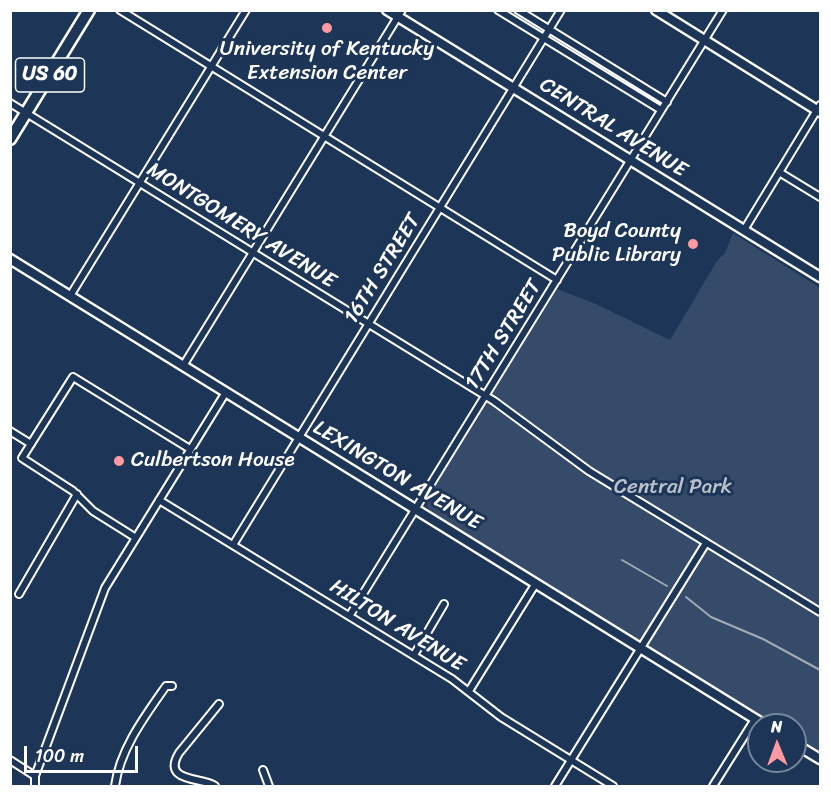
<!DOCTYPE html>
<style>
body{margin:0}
#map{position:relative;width:831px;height:797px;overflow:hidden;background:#1d3557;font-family:Sriracha,sans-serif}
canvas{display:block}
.frame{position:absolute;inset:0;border:12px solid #fff;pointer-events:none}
.north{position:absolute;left:747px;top:713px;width:60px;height:60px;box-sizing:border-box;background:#1d3557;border:2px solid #77869a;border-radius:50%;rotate:359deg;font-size:16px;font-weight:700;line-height:24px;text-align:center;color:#fff}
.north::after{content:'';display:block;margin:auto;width:21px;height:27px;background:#ff9aa2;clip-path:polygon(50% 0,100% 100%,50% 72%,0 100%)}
.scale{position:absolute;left:24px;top:746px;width:114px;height:27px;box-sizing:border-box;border:3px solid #fff;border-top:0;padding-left:8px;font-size:18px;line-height:21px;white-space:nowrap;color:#fff;-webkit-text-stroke:4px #1d3557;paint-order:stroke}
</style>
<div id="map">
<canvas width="831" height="797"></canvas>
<div class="frame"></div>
<div class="north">N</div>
<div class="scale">100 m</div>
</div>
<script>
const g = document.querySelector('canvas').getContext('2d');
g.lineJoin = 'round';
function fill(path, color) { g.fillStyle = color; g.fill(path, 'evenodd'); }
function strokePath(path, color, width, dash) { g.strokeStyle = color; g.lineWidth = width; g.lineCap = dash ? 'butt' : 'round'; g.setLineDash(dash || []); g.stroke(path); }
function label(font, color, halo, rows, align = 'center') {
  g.font = font + ' Sriracha,sans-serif'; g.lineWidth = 6; g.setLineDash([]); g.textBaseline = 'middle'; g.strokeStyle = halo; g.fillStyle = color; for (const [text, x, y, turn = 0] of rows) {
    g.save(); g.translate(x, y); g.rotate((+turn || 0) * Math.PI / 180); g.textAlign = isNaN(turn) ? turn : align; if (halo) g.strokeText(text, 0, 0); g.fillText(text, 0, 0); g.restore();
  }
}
fill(new Path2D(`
 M733 233 820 288V752L795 737V725H776L432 513 427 506 429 496 557 289 596 304 670 340 717 261 725 253Z`), '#364b69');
strokePath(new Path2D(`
 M622 560 667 586
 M686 597 711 617 763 639 820 670`), '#a0aab8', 2);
const minor = new Path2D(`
 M120 10 557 280
 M498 10 661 110
 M518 10 667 102
 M10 103 494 401 589 471 820 612
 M779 172 820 197
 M744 230 820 105
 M70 296 246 10
 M183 366 402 10
 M10 431 31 444
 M159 500 452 679 501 717 613 786
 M136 538 93 511 73 491 22 458 73 377 190 449
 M233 545 561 10
 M19 594 77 494
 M350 615 723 10
 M414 655 444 604
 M469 691 536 583
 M10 760 35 776
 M263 770 269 786
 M35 786V776L105 588 226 392
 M115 786C120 749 145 716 166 686H172
 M215 786C203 777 161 783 179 753L219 704
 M555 786 706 543
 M713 786 755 719`);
const tertiary = new Path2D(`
 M387 10 820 277
 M656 10 820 112
 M10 259 765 725
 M795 744 820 759`);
const primary = new Path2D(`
 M10 139 89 10`);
strokePath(minor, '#fff', 10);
strokePath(tertiary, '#fff', 13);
strokePath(primary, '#fff', 15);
strokePath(minor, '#1d3557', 6);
strokePath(tertiary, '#1d3557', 8);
strokePath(primary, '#1d3557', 10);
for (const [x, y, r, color] of [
 [327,28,6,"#ff9aa2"],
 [693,244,6,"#ff9aa2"],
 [119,461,6,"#ff9aa2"]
]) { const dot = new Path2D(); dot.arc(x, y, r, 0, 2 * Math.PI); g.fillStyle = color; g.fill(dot); strokePath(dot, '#1d3557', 2); }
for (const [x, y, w] of [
 [50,75,69]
]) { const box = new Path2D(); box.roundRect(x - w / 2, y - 17, w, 34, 4.5); g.fillStyle = '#1d3557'; g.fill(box); strokePath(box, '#fff', 1.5); }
label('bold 20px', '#fff', null, [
 ["US 60",50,75]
]);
label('21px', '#fff', '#1d3557', [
 ["University of Kentucky",327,50],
 ["Extension Center",327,74],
 ["Boyd County",681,232,"right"],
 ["Public Library",681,256,"right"],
 ["Culbertson House",131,461,"left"]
]);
label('21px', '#fff', '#1d3557', [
 ["CENTRAL AVENUE",613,128,32],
 ["MONTGOMERY AVENUE",241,226,32],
 ["16TH STREET",383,269,-58],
 ["17TH STREET",504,335,-58],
 ["LEXINGTON AVENUE",397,476,31],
 ["HILTON AVENUE",397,626,32]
]);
label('21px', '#b9c0ca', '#1d3557', [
 ["Central Park",673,488]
]);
</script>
